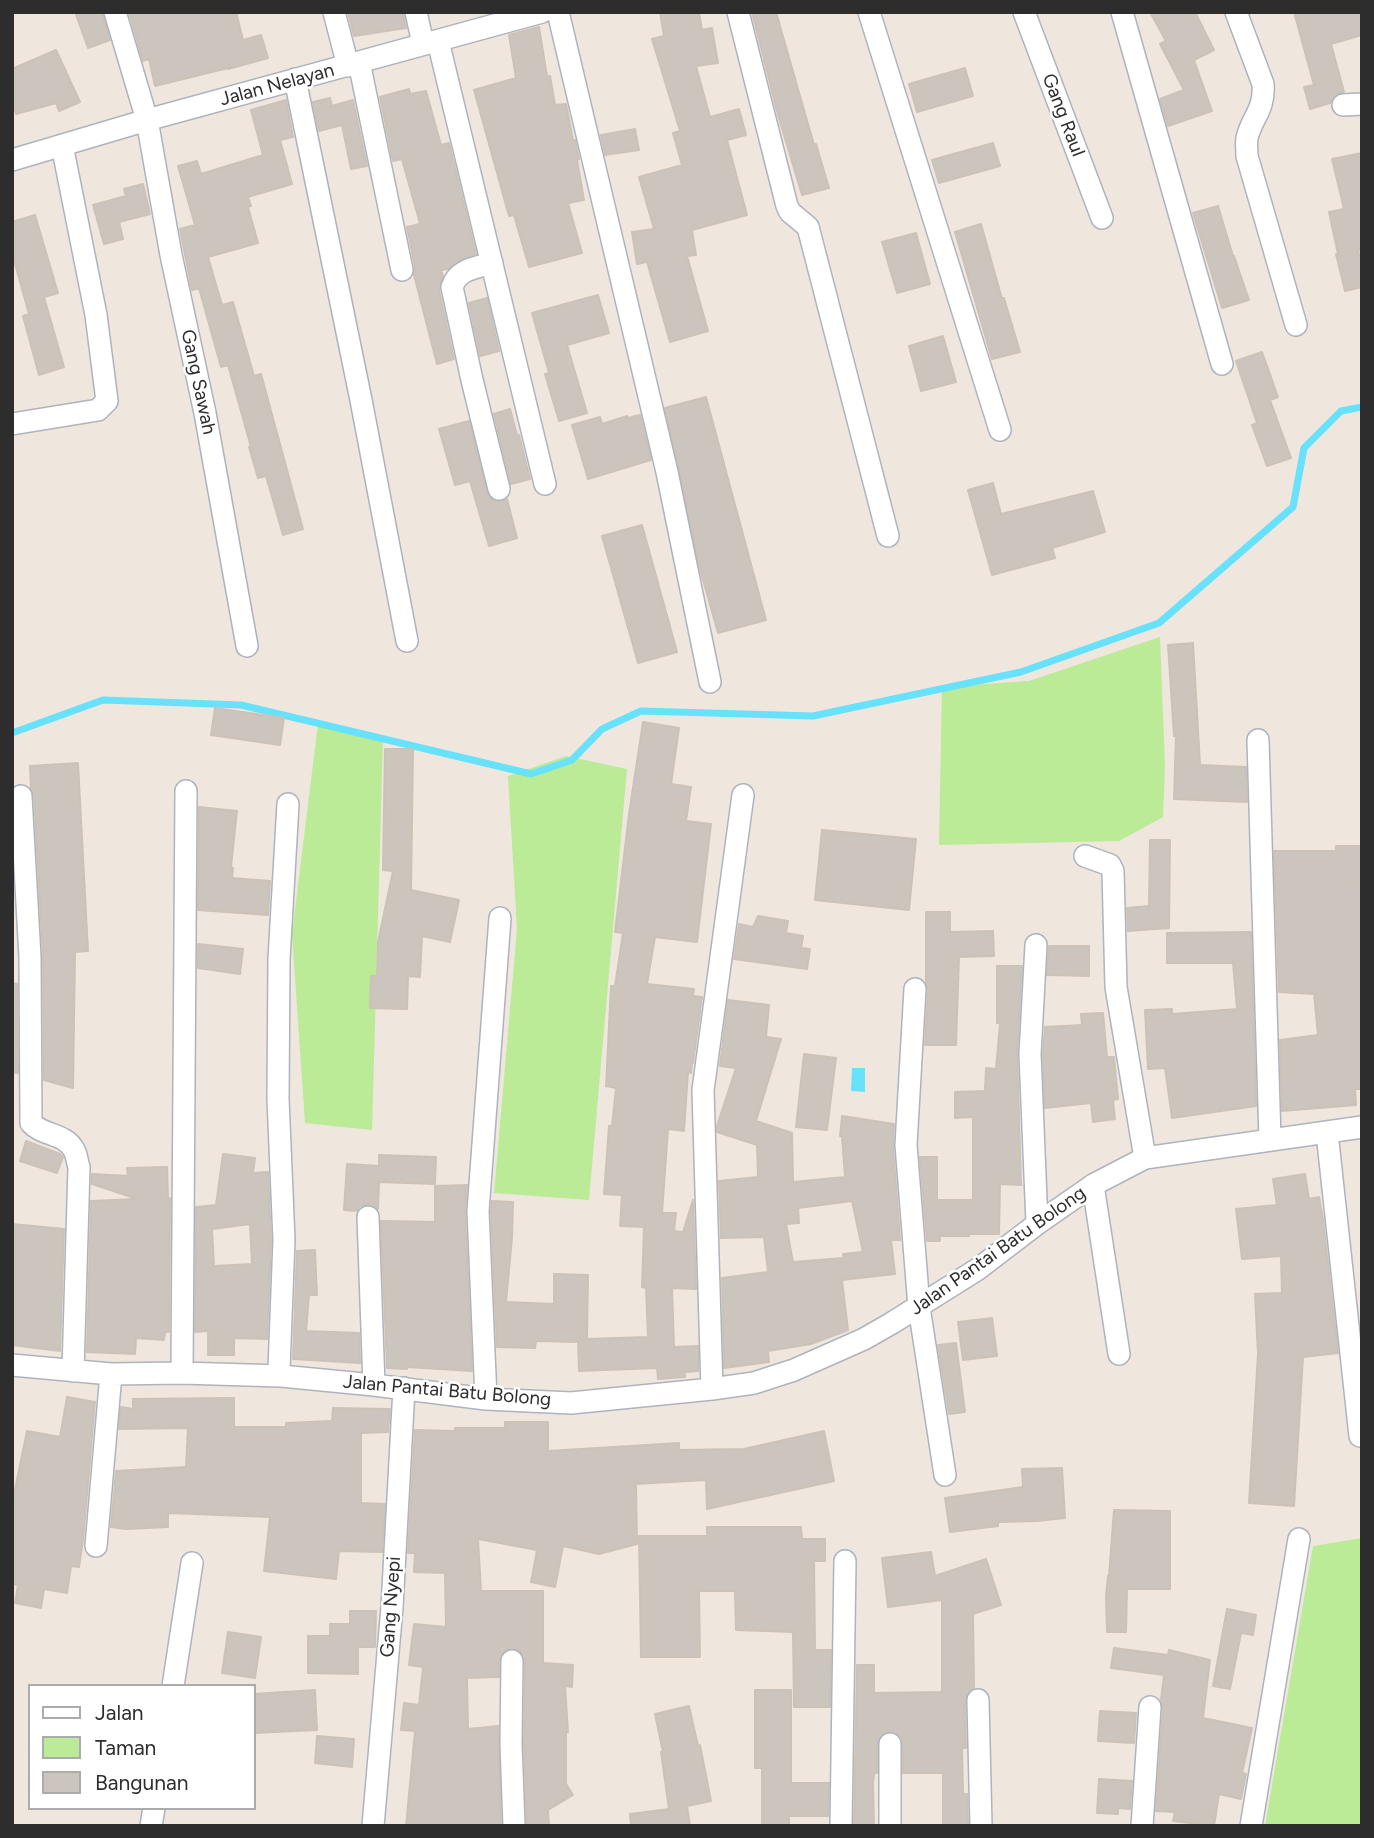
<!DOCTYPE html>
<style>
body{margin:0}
#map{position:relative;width:1374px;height:1838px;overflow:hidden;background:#efe6de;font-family:Figtree,sans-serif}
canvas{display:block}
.frame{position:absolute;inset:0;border:14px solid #2d2d2d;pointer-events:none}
.legend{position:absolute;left:28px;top:1684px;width:228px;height:126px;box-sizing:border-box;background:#fff;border:2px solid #ababab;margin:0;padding:9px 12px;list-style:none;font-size:21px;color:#2d2d2d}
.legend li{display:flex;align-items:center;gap:14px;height:35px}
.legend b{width:35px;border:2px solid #ababab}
</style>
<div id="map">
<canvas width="1374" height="1838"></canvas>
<div class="frame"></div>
<ul class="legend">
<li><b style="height:9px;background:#fff"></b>Jalan</li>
<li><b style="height:19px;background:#bbeb96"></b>Taman</li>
<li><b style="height:19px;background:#cbc5bd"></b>Bangunan</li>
</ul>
</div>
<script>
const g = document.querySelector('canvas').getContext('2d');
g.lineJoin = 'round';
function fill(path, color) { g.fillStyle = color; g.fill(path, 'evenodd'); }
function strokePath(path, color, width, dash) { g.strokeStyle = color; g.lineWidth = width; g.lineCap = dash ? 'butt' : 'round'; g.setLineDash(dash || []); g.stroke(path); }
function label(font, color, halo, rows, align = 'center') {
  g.font = font + ' Figtree,sans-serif'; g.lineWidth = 5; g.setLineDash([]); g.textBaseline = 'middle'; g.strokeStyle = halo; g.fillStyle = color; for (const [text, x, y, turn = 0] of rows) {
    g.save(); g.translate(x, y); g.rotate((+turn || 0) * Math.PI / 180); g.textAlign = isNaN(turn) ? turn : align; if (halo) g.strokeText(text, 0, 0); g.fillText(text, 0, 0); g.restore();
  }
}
fill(new Path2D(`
 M1160 637 1165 766 1163 817 1119 841 939 845 942 687 1029 681Z
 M318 724 383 737 372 1130 305 1123 292 934Z
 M566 756 627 769 589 1200 494 1193 517 929 508 776Z
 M1362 1538V1826H1265L1313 1546Z`), '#bbeb96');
fill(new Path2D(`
 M852 1068H865V1092L851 1091Z`), '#68e1fb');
strokePath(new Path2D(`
 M12 733 103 700 241 705 531 774 572 760 602 729 641 711 813 716 1021 672 1159 623 1293 507 1304 448 1341 411 1362 407`), '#68e1fb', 7);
const building = new Path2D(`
 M75 12H102L110 40 88 48Z
 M129 12H236L243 40 261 35 268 58 228 69V68L155 86 149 59 143 61Z
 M348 12H403L406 28 354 36Z
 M660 12H699L702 30 712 28 718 63 696 66 710 117 739 109 746 135 727 140 747 215 692 230 696 255 687 256 708 331 670 342 647 262 637 264 632 232 654 229 639 177 682 165 673 133 680 131 652 39 664 36Z
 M752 12H776L814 145 816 144 829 188 802 195 778 115Z
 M1150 12H1195L1214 50 1194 60 1212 111 1168 126 1160 99 1184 90 1160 44 1166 41Z
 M1294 12H1362V35L1331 44 1344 92 1335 94 1330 103 1310 109 1304 87 1314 85Z
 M539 27 547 76H550L555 105 566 104 573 140H575L579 159 577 160 584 200 568 203 582 253 529 267 514 215 509 216 474 90 516 78 509 35Z
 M56 50 80 102 59 111 56 103 16 114 12 99V69Z
 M965 68 973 96 917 112 909 84Z
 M409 89 410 94 426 91 441 145 449 143 476 254 462 259 448 269 441 270 443 276 439 290 454 359 437 364 414 275 415 267 407 227 420 224 402 159 393 161 380 97Z
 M330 98 332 106 353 100 367 166 351 169 342 125 319 131 313 102Z
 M286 100 293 137 280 140 292 184 248 197 251 206 248 207 258 243 208 257 222 305 233 302 254 376 261 374 303 529 283 535 266 476 258 478 249 447H251L228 365 221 367 199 288 192 290 180 229 195 225 178 166 197 161 201 174 263 155 251 110Z
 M635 129 639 150 605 155 601 135Z
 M993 143 1000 166 939 183 932 160Z
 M1362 153V250L1358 251 1362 265V287L1345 291 1336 254H1338L1329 212 1344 209 1332 159Z
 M143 184 150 214 119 222 123 239 104 244 93 205 126 196 124 189Z
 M1218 206 1233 256H1234L1249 300 1222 308 1193 213Z
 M35 215 58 293 44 297 64 367 39 375 23 316 29 314 12 253V222Z
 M981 224 1002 299 1004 298 1020 352 992 359 955 232Z
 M916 233 930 284 897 293 882 242Z
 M598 295 609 333 567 345 587 413 559 421 545 374 549 373 532 313Z
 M487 298 499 351 480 356 469 303Z
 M943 336 956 382 921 391 909 346Z
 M1262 352 1278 397 1270 400 1291 458 1267 466 1252 425 1257 423 1236 361Z
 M706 397 766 620 718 633 700 569 665 408Z
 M510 409 517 435H519L530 479 511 484 494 414Z
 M640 415 651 460 588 479 572 425 600 417 602 424 627 416 628 418Z
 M469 421 487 493 489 498 495 501 501 502 507 499 517 538 489 546 470 481 455 485 439 429Z
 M993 483 1001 514 1093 491 1105 532 1052 548 1055 558 992 575 968 490Z
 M642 525 677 652 638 663 602 536Z
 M1193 643 1200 765 1246 767 1247 802 1174 799 1176 735 1174 736 1168 645Z
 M215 708 284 718 280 745 211 735Z
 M643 722 679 728 671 784 691 787 686 821 711 824 697 942 655 937 647 984 694 989 693 996 702 997 693 1063H692L691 1073 688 1072 684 1131 668 1129 662 1213H676L674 1231 683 1232 693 1200 696 1289 672 1288 674 1347 698 1346V1371L685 1372V1377L658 1379 657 1368 579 1371 578 1342 536 1341 535 1348 497 1347 491 1211 492 1201 513 1202 512 1238 506 1302 554 1304V1274L588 1275 587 1339 648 1337 646 1288 642 1287 644 1227 620 1226 622 1195 604 1194 609 1126H612L616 1088 606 1086 611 986H615L623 933 615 932 629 814Z
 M385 749H413L411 890 459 900 450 942 422 936 420 977 408 976 407 1009 370 1008 371 976H377L378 942 393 871 383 870Z
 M78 763 88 951 75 952 73 1088 44 1080 43 956 34 795 31 788 30 766Z
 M199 807 237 811 231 867 233 868 232 878 270 881 268 915 198 910Z
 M822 830 916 839 909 910 815 900Z
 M1150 840H1170L1169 928 1128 931 1127 908 1149 906Z
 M1336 846H1362V882L1360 883 1362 926V1089H1355L1356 1105 1282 1111 1280 1040 1318 1035 1314 994 1279 992 1274 851H1336Z
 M926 912H950V932L993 931 994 956 959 957 956 1045H925L928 990 926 982Z
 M758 916 788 921 786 933 803 936 801 948 810 949 807 969 734 959 739 924 753 927Z
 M1251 932 1256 1106 1172 1118 1165 1068 1148 1069 1145 1010 1172 1009V1014L1237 1009 1233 963H1167V933Z
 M198 944 243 949 240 974 198 968Z
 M1049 946H1089V976L1047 975Z
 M997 966H1022L1017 1053 1021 1185 1000 1184 999 1234H969V1236H940V1241H927L920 1157H937V1200H973V1117L955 1118V1092L985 1091 986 1068 996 1069 1000 1023H997Z
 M12 983 17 984 18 1073 12 1072Z
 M728 1000 769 1005 766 1037 781 1039 756 1121 792 1133 793 1182 845 1177 842 1136H840L842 1116 894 1124 893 1146 900 1240H891L895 1274 842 1280 848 1330 811 1344 768 1351 769 1362 724 1368 722 1278 768 1272 764 1237 721 1238 719 1181 758 1177 757 1145 717 1132V1126L736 1068 720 1066ZM852 1201 863 1252 843 1254 844 1258 793 1262 786 1224 799 1223 798 1208Z
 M1103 1013 1107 1057H1114L1118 1099 1113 1100 1115 1119 1093 1122 1091 1103 1045 1108 1043 1054 1045 1027 1082 1025 1081 1014Z
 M804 1054 836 1058 827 1130 796 1127Z
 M26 1141 60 1154 63 1157 57 1173 20 1161Z
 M223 1154 255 1158 253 1173 268 1172 271 1240 267 1339 234 1338V1355H208V1331L195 1332 196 1207 216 1205ZM250 1224 252 1264 214 1266 212 1229Z
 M379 1155 436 1157 435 1184 379 1182 378 1209 374 1205 367 1204 360 1206 356 1211 344 1210 347 1164 379 1166Z
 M167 1167 168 1198H170L169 1332H165L164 1340 136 1338 135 1354 87 1352 91 1201 137 1199 92 1184V1174L128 1176 127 1168Z
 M1305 1174 1309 1199 1319 1197 1323 1219 1338 1353 1303 1357 1294 1506 1249 1503 1258 1354 1255 1294 1282 1293 1281 1256 1242 1259 1236 1209 1277 1205 1273 1179Z
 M467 1185 465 1212 472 1371 407 1367V1369L387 1368 381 1221 435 1222V1186Z
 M12 1224 64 1229 60 1351 12 1345Z
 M315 1250 317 1295H309L306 1331 359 1333 360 1363 293 1359 297 1251Z
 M992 1318 997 1356 963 1360 958 1322Z
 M956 1343 965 1412 949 1414 938 1345Z
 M67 1397 95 1402 83 1540 79 1567 71 1566 67 1593 44 1589 41 1608 15 1603 18 1585 12 1584V1504L27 1431 60 1437Z
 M234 1398V1427H286V1423L332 1421 333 1408 390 1409 388 1432 361 1433V1503L385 1504 382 1552 339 1551 336 1579 264 1571 270 1517 168 1513V1527L126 1529 111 1527 116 1471 186 1467 188 1428 119 1429 121 1407 133 1409V1399Z
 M505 1422H548V1451L679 1443V1450L744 1449 824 1431 834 1481 707 1509 706 1480 636 1484 637 1544 599 1554 563 1546 555 1587 531 1582 537 1550 478 1539 481 1591H543V1663L573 1665 572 1687 565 1686 568 1732H566V1784L573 1795 548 1810 549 1826H527L524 1744 525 1661 524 1655 519 1650 511 1648 505 1650 500 1655 499 1677 467 1678 468 1729 498 1726 501 1826H406L415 1731 401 1730 404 1703 419 1705 423 1667 409 1665 414 1624 446 1627 445 1573 414 1572 415 1553H408L415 1430 455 1431V1428H505Z
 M1062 1468 1065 1518 1037 1521 998 1522V1526L950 1532 945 1498 1023 1487 1022 1469Z
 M1114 1510 1170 1511V1589H1127L1126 1632H1107L1106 1596 1108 1576H1109Z
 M707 1527H801L802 1539H825V1561H814L815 1650H831L830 1707H794L793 1632 736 1630 735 1591H699L700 1657H641L639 1536H707Z
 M931 1552 935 1576 986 1559 1001 1605 973 1614 974 1688 967 1693 965 1700 966 1748H962L963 1794H967L968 1826H943V1773H903L902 1738 897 1733 891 1731 883 1733 879 1737 877 1743V1773H874L873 1784 874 1826H854L857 1665H874V1693L942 1692V1600L888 1607 882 1558Z
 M1227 1609 1256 1615 1253 1635 1241 1633 1230 1689 1213 1686Z
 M350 1611H376L375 1647H358V1674L308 1673V1636H330V1624H350Z
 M228 1632 261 1637 255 1678 222 1673Z
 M1114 1648 1168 1655 1169 1650 1210 1660 1203 1718 1252 1728 1242 1773 1246 1774 1241 1799 1219 1794 1214 1826 1173 1821 1175 1812 1156 1811 1163 1708 1161 1700 1164 1675 1111 1668Z
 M315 1690 317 1730 254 1733V1694Z
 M755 1690H791V1783H829L828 1816H789V1826H762V1768H755Z
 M689 1706 698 1746 700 1745 711 1801 687 1806 690 1826H631L630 1814 669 1809 661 1752H663L655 1714Z
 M1100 1711 1136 1713 1134 1743 1098 1741Z
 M317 1736 354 1739 352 1767 315 1763Z
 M1099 1779 1132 1781 1130 1809 1118 1808V1814L1097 1813Z`);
fill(building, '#cbc5bd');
strokePath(building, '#ccc2b7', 2);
const street = new Path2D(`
 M115 12 147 120 171 255 205 413 247 646
 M334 12 348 66
 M416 12 423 44
 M558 12 667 472 710 682
 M738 12 787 206 790 212 808 227 888 536
 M869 12 1000 430
 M1024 12 1102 218
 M1122 12 1222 364
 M1236 12 1263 84C1265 110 1252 117 1247 138 1246 144 1247 150 1247 156L1296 325
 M438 41 545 484
 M359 62 402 270
 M295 79 361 400 407 641
 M1343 105 1362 104
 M12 160 147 120 542 12
 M492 263C475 268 458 269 452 287L472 380 499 489
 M12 424 98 410 107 401 96 315 62 145
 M1258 740 1270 1140
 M21 796 30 957 31 1123C43 1136 65 1133 74 1150 77 1155 77 1162 79 1167L73 1371
 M1085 856 1110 865 1113 871 1116 987 1145 1158
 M1036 945 1030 1054 1037 1224
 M915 989 906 1145 919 1307 945 1475
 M1327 1133 1360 1436
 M1093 1185 1119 1354
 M368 1217 374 1385
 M12 1365 111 1374 182 1373 281 1376 374 1385 486 1399 571 1403 712 1389 754 1383 794 1370 864 1339 892 1323 978 1269 1037 1224 1093 1185 1145 1158 1362 1127
 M182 1373 186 791
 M281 1376 279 1369 284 1240 278 1099 279 959 288 804
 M712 1389 703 1090 743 795
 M486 1399 478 1211 500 918
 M96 1546 111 1374
 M512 1661 511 1744 514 1826
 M173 1686 192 1563
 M978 1700 981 1826
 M151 1826 154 1808
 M373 1826 392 1607 404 1388
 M841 1826 845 1561
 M890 1826V1744
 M1142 1826 1150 1707
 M1251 1826 1299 1539`);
strokePath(street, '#aeb3be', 24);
strokePath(street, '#fff', 21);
label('19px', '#2d2d2d', '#fff', [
 ["Jalan Nelayan",277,85,-15],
 ["Gang Raul",1063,115,69],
 ["Gang Sawah",198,382,78],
 ["Jalan Pantai Batu Bolong",998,1251,-35],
 ["Jalan Pantai Batu Bolong",447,1391,5],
 ["Gang Nyepi",391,1607,-86]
]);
</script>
